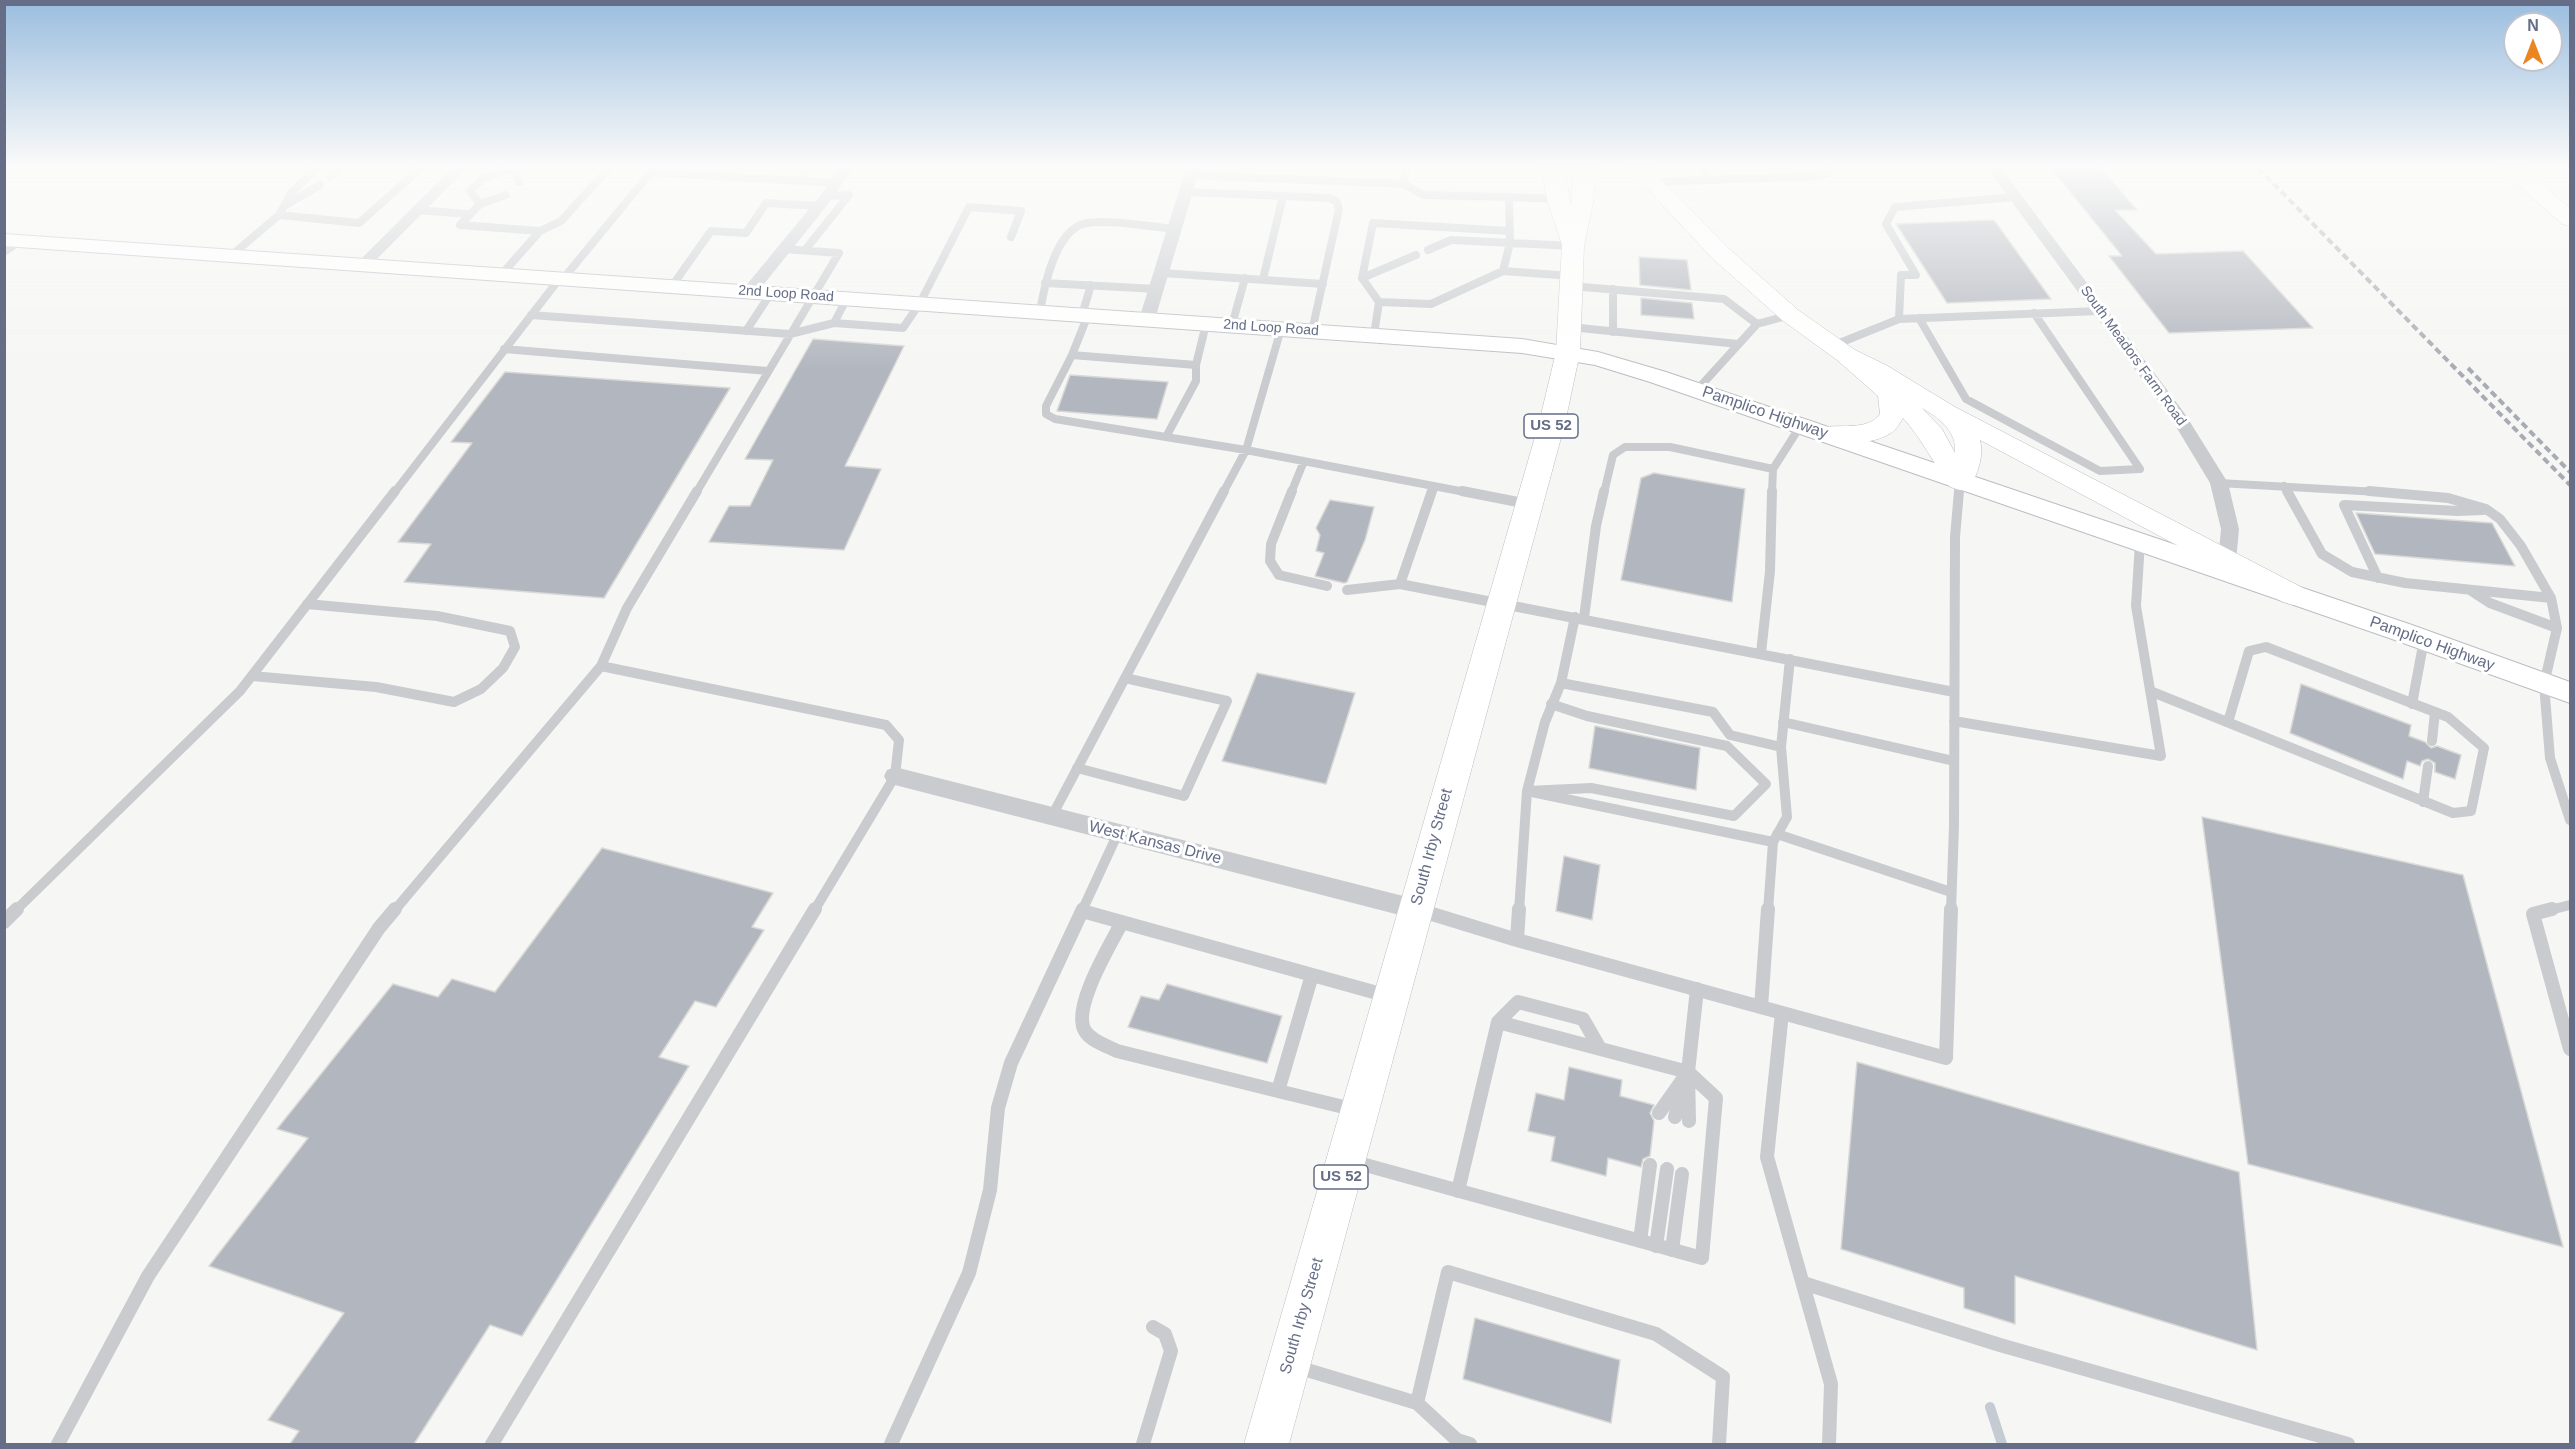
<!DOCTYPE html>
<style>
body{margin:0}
#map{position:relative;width:2575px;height:1449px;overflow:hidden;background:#f6f7f4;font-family:Helvetica,sans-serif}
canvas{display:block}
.frame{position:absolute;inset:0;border:6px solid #656e86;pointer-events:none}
.north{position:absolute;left:2503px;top:12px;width:60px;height:60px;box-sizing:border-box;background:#fff;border:2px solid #c1c5cf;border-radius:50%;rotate:0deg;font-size:16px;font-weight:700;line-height:24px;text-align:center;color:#656e86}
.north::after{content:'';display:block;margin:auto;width:21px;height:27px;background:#ea8521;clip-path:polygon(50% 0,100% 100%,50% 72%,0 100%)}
</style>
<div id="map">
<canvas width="2575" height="1449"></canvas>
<div class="frame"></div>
<div class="north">N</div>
</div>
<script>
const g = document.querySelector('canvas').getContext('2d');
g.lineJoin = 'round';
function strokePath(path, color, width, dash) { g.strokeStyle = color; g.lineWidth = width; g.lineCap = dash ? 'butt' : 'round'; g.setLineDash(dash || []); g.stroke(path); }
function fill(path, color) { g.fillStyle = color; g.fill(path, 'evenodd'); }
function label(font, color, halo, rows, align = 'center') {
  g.font = font + ' Helvetica,sans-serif'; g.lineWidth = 6; g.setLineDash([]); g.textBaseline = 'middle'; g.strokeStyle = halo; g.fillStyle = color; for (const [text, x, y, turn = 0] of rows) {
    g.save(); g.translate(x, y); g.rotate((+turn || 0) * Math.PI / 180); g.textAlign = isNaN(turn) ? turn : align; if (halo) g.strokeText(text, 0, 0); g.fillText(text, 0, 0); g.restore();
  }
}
strokePath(new Path2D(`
 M1990 1407 2002 1444`), '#c5cbd2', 10);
const building = new Path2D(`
 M2051 168H2101L2137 210H2115L2156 254 2243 251 2313 328 2169 333 2109 256H2122Z
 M1994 220 2051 299 1947 303 1896 224Z
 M1639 257 1687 260 1691 290 1640 285Z
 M1641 298 1692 303 1694 319 1641 315Z
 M813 339 904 346 845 466 881 469 844 550 709 542 729 506H750L773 460 745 459Z
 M505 372 730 388 604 598 404 582 431 544 398 542 472 443 451 442Z
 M1070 375 1168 382 1157 419 1057 411Z
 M1654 473 1745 489 1732 602 1621 580 1641 478Z
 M1330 500 1374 507 1365 540 1347 582 1344 583 1315 576 1324 553 1316 551 1320 535 1316 528Z
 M2356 513 2492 523 2515 566 2375 554Z
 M1257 673 1355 693 1326 784 1222 761Z
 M2301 684 2411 725 2409 736 2425 742 2431 748 2437 746 2461 755 2455 779 2435 772V763L2428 759 2422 761 2420 766 2407 761 2403 779 2290 733Z
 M1595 726 1700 748 1696 790 1589 768Z
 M2202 817 2463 875 2563 1247 2248 1164Z
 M602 848 773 893 752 927 764 930 716 1007 695 1001 659 1057 689 1066 522 1336 490 1325 414 1444H290L299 1431 268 1420 344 1313 209 1266 308 1138 277 1129 393 984 438 997 452 979 495 992Z
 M1564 856 1600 865 1592 920 1556 911Z
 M1167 984 1282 1016 1267 1063 1128 1027 1141 996 1159 1000Z
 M1857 1062 2239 1172 2257 1350 2015 1276V1324L1964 1308V1288L1841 1249Z
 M1569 1067 1622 1080 1620 1096 1654 1105 1650 1113 1654 1121 1650 1156 1643 1159 1641 1167 1608 1158 1606 1176 1551 1161 1555 1137 1528 1131 1536 1093 1564 1100Z
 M1475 1318 1620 1360 1611 1423 1463 1379Z`);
fill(building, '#b2b6be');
strokePath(building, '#d8d9d6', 1.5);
const secondary = new Path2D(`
 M4 234 1522 339 1598 352 1666 372 2412 625 2570 682V703L2392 639 1650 382 1595 365 1522 353 4 246Z`);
const primary = new Path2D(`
 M1542 168H1564L1571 205 1574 168H1596L1593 203 1584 246 1580 352 1565 423 1289 1444H1244L1539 423 1556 352 1562 245 1547 199Z
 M1628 168H1650L1728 248 1798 310 1855 350 1886 365 1955 407 2303 588 2308 595 2303 602 2293 605 2283 602 1980 440C1984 456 1978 473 1970 487L1960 490 1950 487C1934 464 1922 439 1903 418 1900 423 1896 430 1891 433 1873 445 1839 445 1819 440L1815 434 1819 428C1839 423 1867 432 1880 414L1878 396 1837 360 1782 320 1712 258ZM1922 408C1939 418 1957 431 1955 453L1942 429Z`);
const highway = new Path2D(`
 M2499 168H2523L2570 208V226L2562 224Z`);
strokePath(secondary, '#bbbdc3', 2);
strokePath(primary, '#bbbdc2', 1);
strokePath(highway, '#bbbcc0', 1);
strokePath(new Path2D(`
 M515 168 519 182
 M1704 168 1710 180
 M1192 175 1404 184 1406 168
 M330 177 339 168
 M799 181 807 168
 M1651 182 1816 176 1828 173 1825 168
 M1404 184 1423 195 1509 197
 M1187 192 1330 198 1337 202 1339 209 1312 331
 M506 195 480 204 460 225 540 231
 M480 204 470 191 483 178 513 168
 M284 206 320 185
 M416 210 469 214
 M279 215 359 223 421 168
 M805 250 849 195 827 196
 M1428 250 1451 240 1573 246
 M4 252 20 241
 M232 255 279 215 291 193 317 168
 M1503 271 1572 276
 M1162 273 1323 284
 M502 274 540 231 561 221 609 168
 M1362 278 1373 223 1510 231
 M563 279 651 172 837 183
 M1263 279 1283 196
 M1045 283 1157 289
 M672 286 711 231 746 233 766 203 819 206
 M1571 286 1724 299 1757 324
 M1613 289V332
 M1379 302 1431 304 1503 271 1510 243 1509 197 1558 199
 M1040 312C1044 287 1055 233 1083 224 1102 218 1153 227 1175 229
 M531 315 790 334 834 323 903 328 920 303 969 207 1021 211 1011 237
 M1082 315 1091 285
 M1088 315 1072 355 1196 365 1206 324
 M1919 318 1966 399 2100 471 2140 469 2034 313
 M1899 319 1901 275H1916L1886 224 1895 207 2016 197
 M834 323 847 298
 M1232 325 1245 278
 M1570 327 1738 344
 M746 331 771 293
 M1374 335 1379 302 1362 278 1416 255
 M1832 346 1899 319 2099 311
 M504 349 768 371
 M1072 355 1046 406V414L1055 419 1246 450 1470 493
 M1697 390 1757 324 1790 315
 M1166 437 1196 381V365
 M2219 483 2396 493
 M2284 486 2288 493
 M394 493 560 278
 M696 493 839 253 783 249
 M1223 493 1246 450 1281 329
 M1291 493 1304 461
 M1432 493 1434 486
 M1604 493 1613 455 1625 447H1670L1773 469 1801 425
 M1772 493 1773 469
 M1959 493 1960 481`), '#c9cbcf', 8);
strokePath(new Path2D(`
 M1292 491 1271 544 1270 561 1279 575 1327 586
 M1462 491 1528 504
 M2287 491 2322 554 2352 572 2405 583 2551 598
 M2369 491 2448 498 2486 509 2500 519 2521 546 2551 598 2557 628 2544 684 2550 758 2570 820
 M2378 578 2344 505 2458 511 2483 510
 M1400 584 1432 491
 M1347 590 1400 584 1954 692
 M2470 590 2490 603 2557 628
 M1575 617 1561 683 1713 712 1730 735 1781 747
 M1584 618 1596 526 1604 491
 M1761 653 1770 571 1772 491
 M601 666 627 608 697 491
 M252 676 376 687 454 702 481 689 503 668 515 647 510 631 437 616 307 604
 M1561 683 1545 722 1527 791 1773 842
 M2150 691 2453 813 2471 811 2484 748 2448 717 2266 647 2249 651 2228 722
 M2412 704 2424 640
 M1954 721 2161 756 2136 606 2140 542
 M1783 722 1954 761
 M2432 741 2435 712
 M1077 768 1184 796 1227 701 1125 678
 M2423 802 2428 766
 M1052 816 1224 491
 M1777 834 1951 892
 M1419 910 1422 911
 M15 911 240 691 395 491
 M394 911 601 666 886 725 899 740 895 776 814 911
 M1082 911 1118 833
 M1519 911 1527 791 1591 788 1734 816 1766 784 1727 746 1587 716 1551 704
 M1768 911 1773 842 1787 817 1781 747 1790 659
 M1951 911 1954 826 1955 537 1959 491
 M2546 911 2570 905`), '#c9cbcf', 10);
strokePath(new Path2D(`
 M2552 909 2533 914 2570 1049
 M1419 910 1517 940 1946 1058 1951 909
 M1082 911 1388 996
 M4 922 17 909
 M1122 922C1111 944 1071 1008 1085 1031 1091 1041 1107 1046 1117 1051L1278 1091
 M1517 940 1519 909
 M1312 975 1278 1091 1356 1110
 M1761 1007 1768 909
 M1782 1013 1767 1157 1831 1384 1829 1444
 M1498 1022 1518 1002 1583 1019 1599 1047
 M1688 1072 1689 1121
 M1659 1113 1688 1072
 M1675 1117 1684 1083
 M1351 1161 1702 1258 1716 1098 1688 1072
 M1458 1191 1498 1022 1688 1072 1697 989
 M1640 1241 1650 1165
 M1656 1246 1667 1169
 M1672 1250 1682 1174
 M1803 1283 2000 1345 2348 1444
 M1297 1367 1417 1403 1457 1440 1470 1444
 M1417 1403 1448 1272 1656 1334 1723 1377 1719 1444
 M58 1444 148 1276 379 928 395 909
 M492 1444 815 909
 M891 1444 969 1273 990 1190 998 1108 1011 1063 1083 909
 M1143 1444 1171 1351 1165 1334 1153 1327`), '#c9cbcf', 14);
fill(new Path2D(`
 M452 168H467L368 268H358L355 265Z
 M839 168H853L829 203 756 294H744L742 291 744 288 819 197Z
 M1186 168H1200L1155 319 1153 322H1141L1139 319Z
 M1987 168H2001L2185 414 2228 483 2239 529 2236 562 2234 567 2227 569 2220 567 2218 562 2221 529 2210 483 2172 420Z
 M895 767 1415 899 1423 902 1427 909 1423 916 1415 919 895 785 887 782 884 776 887 770Z`), '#c9cbcf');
fill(secondary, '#fff');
fill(primary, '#fff');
fill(highway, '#fff');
strokePath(new Path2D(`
 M2258 168 2570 485
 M2468 368 2570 472`), '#a8abb3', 4, [7, 4]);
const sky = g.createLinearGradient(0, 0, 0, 371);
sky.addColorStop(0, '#9abddf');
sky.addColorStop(0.45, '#fbfbfa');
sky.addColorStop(1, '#fbfbfa00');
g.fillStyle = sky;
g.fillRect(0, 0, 2575, 371);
label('14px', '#656e86', '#fff', [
 ["2nd Loop Road",786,294,4],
 ["2nd Loop Road",1271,328,4],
 ["South Meadors Farm Road",2133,356,54]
]);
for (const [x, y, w] of [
 [1551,426,54],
 [1341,1177,54]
]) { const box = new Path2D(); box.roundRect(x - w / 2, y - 12, w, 24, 4.5); g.fillStyle = '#fff'; g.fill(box); strokePath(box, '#656e86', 1.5); }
label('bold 15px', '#656e86', null, [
 ["US 52",1551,426],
 ["US 52",1341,1177]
]);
label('16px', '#656e86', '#fff', [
 ["Pamplico Highway",1765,413,19],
 ["Pamplico Highway",2432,644,20],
 ["West Kansas Drive",1155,843,14],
 ["South Irby Street",1432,847,-75],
 ["South Irby Street",1302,1316,-74]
]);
</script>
